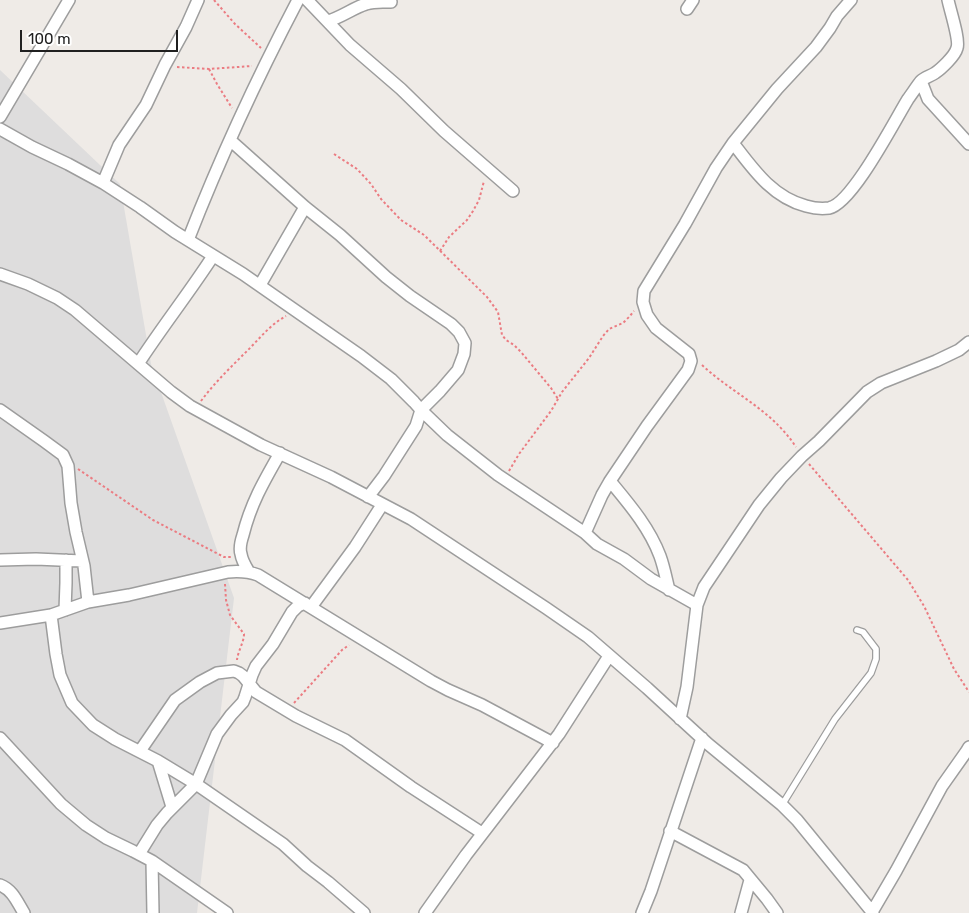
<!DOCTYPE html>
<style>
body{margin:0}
#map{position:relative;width:969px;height:913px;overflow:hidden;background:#efebe7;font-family:Rubik,sans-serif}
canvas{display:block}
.scale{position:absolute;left:20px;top:30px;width:158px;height:22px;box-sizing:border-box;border:2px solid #202020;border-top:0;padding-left:6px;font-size:15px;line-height:18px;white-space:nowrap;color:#202020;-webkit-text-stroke:4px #fff;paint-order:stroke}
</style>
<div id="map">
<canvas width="969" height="913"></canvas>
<div class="scale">100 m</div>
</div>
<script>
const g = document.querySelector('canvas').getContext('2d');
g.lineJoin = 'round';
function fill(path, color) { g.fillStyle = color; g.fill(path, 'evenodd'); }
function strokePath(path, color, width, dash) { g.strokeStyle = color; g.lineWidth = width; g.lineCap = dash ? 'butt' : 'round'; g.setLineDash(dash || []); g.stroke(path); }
fill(new Path2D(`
 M0 70 120 184 151 364 234 598 197 913H0Z`), '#dedddd');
const service = new Path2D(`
 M782 805 835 719 871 673 876 659V649L863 632 857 630`);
const minor = new Path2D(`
 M307 0 350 45 401 89 444 131 513 191
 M687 9 693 0
 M328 21C342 17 353 8 366 4 374 1 383 2 391 2
 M921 81 928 99 969 144
 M0 117 69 0
 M0 129 32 147 68 164 103 183 140 207 175 232 243 274 299 313 361 356 391 379 414 402 421 410 447 435 498 475 585 533 597 544 624 559 651 579 697 605
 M230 140 305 207 340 235 386 277 410 296 451 324 459 332 465 343 464 354 458 370 440 391 421 410 416 426 384 476 368 497
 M733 143C753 169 772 197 806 206 813 208 821 209 829 208 852 204 895 120 908 99 911 95 919 83 921 81 925 77 931 76 935 73 941 69 955 56 957 48 960 40 950 10 948 0
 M103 183 119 145 146 105 165 65 186 27 198 0
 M188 240C220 158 257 78 298 0
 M0 274 28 284 57 298 75 310 171 392 190 406 261 445 331 477 411 519 546 608 588 637 647 688 708 744 782 805 797 820 873 913
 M260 285 305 207
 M138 364C162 327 189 293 213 256
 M0 410 44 441 63 455 68 466 71 503 76 532 84 566 88 602
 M610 481C629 504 649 527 660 556 664 567 666 578 669 590
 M585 533 602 495 610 481 647 426 688 370 691 361 689 354 656 328 647 315 643 302 644 291 685 224 716 168 733 143 777 89 816 47 830 28 837 16 851 0
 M0 560 36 559 82 561
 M249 572C246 567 242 561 241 554 239 548 241 541 243 535 251 503 264 481 280 453
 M311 607 355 547 382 505
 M65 610 66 583V560
 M51 615 56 654 60 675 72 703 93 725 115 739 158 761 196 784 283 844 307 866 328 882 364 913
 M0 623 51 615 88 602 129 595 228 572C239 571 247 571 258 575L431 681 448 690 482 705 553 743
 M680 719 687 687 697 605 704 587 759 505 781 478 802 456 819 441 867 392 881 383 936 361 959 350 969 342
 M0 738 61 804 86 825 106 838 133 851 152 861 227 913
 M140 751 175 700 200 682 217 673 234 671 239 673 243 676 256 692 296 716 345 740 411 787 482 833
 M158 761 172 807
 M670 831 743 870 767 899 777 913
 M139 854 157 825 167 813 196 784 217 734 231 715 243 702 245 697 252 675 256 666 273 644 292 612 298 606 305 603
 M152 861 153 913
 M0 885C13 890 17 902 24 913
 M872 912 896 871 942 786 966 752 969 747
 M425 913 466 855 559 734 609 656
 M642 913 651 891 702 738
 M741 913 750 880`);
strokePath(service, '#9d9d9d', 8);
strokePath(minor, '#9d9d9d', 14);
strokePath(new Path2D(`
 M214 0 235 24 261 48
 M177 67 209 69 252 66
 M209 69 217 84 232 108
 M334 154 357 169 371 184 381 199 401 220 424 235 487 297 498 312 502 335 506 340 514 345 521 352 551 388 558 399
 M440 251 449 237 467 220 473 211 479 200 484 181
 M702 365C733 394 771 409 796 447
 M201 401C215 382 232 366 248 350 260 338 271 324 286 316
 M809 464 908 580 924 606 954 669 969 692
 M78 469 153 520 224 557H231
 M509 471 519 454 551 411 562 392 589 358 603 336 609 329 623 323 629 317 634 311
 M225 584 226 600 230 615 244 634C244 642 238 651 237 660
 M294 703 342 650 349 645`), '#eb7c82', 2, [2.5, 2.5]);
strokePath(service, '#fff', 5.5);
strokePath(minor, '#fff', 11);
</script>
